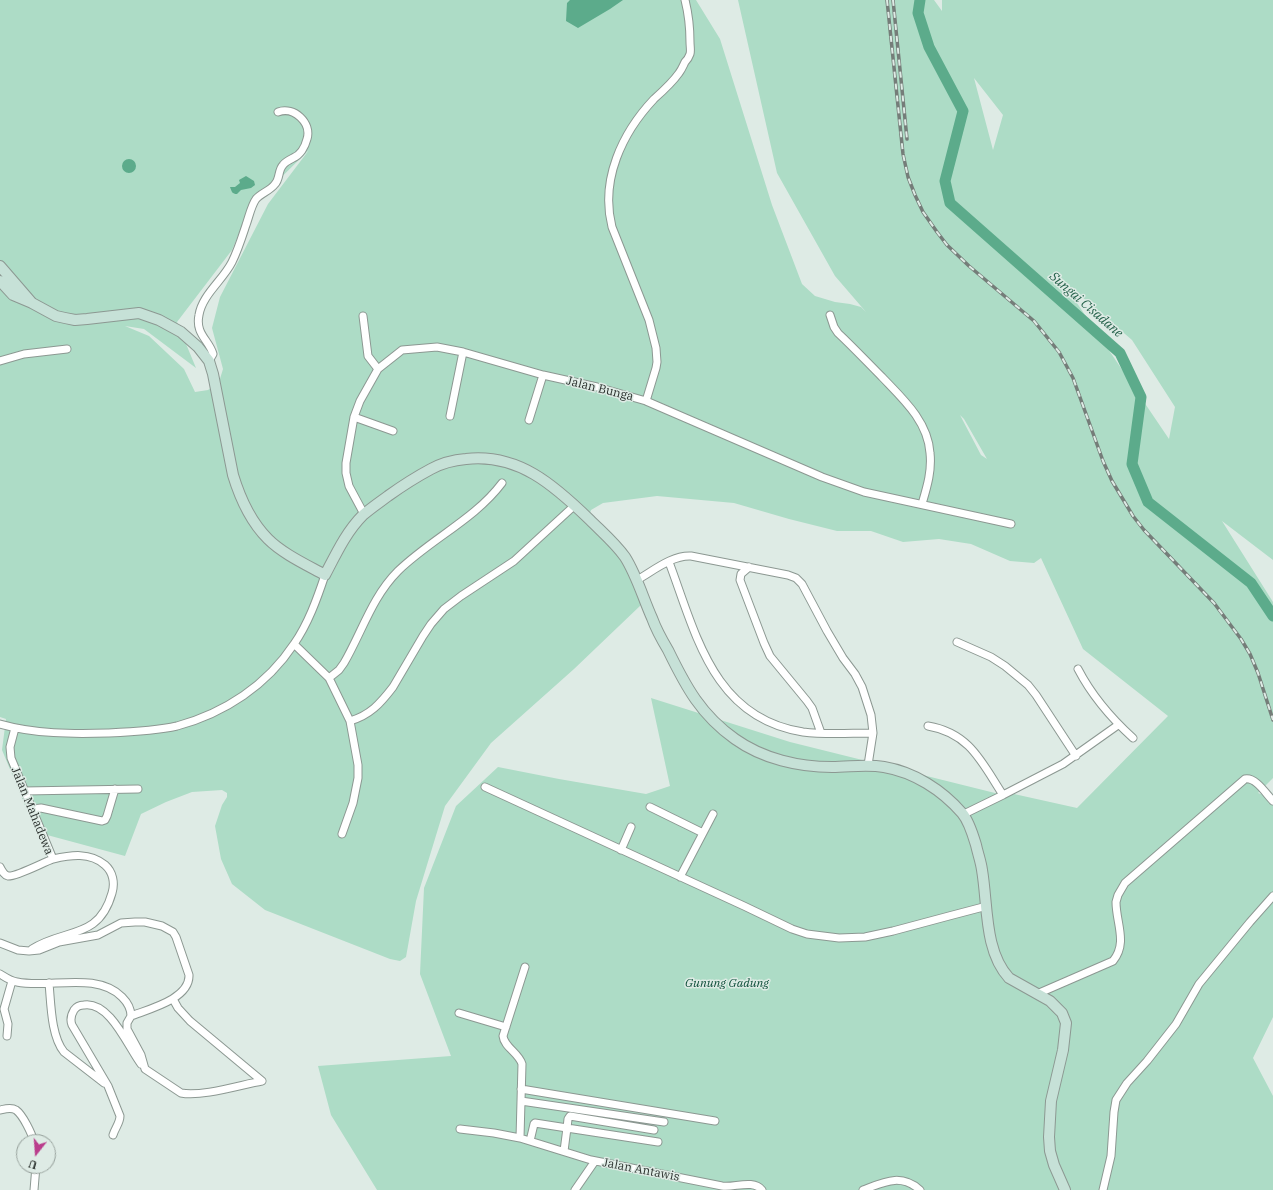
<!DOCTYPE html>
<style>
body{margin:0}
#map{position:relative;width:1273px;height:1190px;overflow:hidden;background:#deebe5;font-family:"IBM Plex Serif",serif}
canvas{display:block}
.north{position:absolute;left:16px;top:1134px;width:40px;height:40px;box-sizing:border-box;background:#deebe5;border:1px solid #97a19c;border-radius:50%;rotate:197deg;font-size:11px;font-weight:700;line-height:16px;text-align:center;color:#2c322f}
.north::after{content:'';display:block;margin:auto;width:14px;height:18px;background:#ba3d8c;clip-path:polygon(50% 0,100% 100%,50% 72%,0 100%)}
</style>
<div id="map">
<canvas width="1273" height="1190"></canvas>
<div class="north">U</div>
</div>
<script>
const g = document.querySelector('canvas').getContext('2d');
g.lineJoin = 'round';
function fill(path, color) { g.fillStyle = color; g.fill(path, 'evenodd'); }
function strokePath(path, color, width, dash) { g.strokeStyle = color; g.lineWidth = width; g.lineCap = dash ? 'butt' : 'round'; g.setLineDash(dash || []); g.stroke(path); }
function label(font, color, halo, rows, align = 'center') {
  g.font = font + ' "IBM Plex Serif",serif'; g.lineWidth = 3; g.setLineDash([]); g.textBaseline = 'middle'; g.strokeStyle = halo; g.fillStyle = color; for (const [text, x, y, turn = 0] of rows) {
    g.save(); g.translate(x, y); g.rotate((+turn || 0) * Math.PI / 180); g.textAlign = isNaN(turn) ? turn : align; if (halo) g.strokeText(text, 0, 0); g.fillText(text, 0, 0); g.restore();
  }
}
fill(new Path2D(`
 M0 0H696L720 39 772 205 802 284 815 296 835 302 850 304 861 307 866 312 835 276 777 173 738 0H934L942 11V0H1273V560L1222 521 1273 602V778L1258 793 1264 795 1273 804V1017L1253 1058 1273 1096V1190H377L331 1115 318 1066 451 1056 420 974 424 888 456 806 498 767 559 779 646 794 670 786 651 698 790 742 1003 795 1014 794 1077 808 1168 716 1083 649 1041 558 1034 563 1010 561 971 544 939 539 903 542 871 531H837L789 519 734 503 657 496 603 503 591 510 590 513 591 516 624 551 641 605 574 669 491 743 445 806 416 901 406 957 400 961 390 959 265 910 232 884 221 859 215 826 222 805 227 797V793L222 790 192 792 166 802 141 814 125 856 36 832 2 750 6 719 0 717ZM974 78 1003 115 993 150ZM309 150 268 204 220 297 212 328 223 369 219 382 208 390 195 392 184 369 149 336 125 326 144 329 196 368 177 322 232 250 249 209ZM1060 278 1132 340 1175 407 1169 439ZM960 415 964 419 987 459 981 455Z`), '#addcc6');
fill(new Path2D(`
 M570 0H623L610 9 578 28 566 21 567 3Z
 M122 166a7 7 0 1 1 14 0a7 7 0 1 1-14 0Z
 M246 176 254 181 255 185 251 188 241 190 237 194C232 194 232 192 230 187H235L240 183 239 180Z`), '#5cab8b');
strokePath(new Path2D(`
 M920 0 918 13 929 47 963 111 945 181 950 203 1120 353 1141 397 1132 464 1148 502 1251 583 1273 616`), '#5cab8b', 11);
const street = new Path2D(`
 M830 315 834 327 838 333C853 347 867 362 882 377 902 398 928 421 930 453 932 471 927 487 922 504
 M363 316 368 356 378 369
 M0 361 24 354 67 349
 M209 361 213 354C209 340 195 334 199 315 202 295 223 280 232 262 238 250 242 237 246 225 249 217 251 206 256 199 261 193 270 191 275 184 280 179 278 170 283 165 285 162 289 160 293 158 300 155 305 147 307 139 312 123 294 106 278 112
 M646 401 822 477 864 492 1011 524
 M450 416 463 352
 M354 417 393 431
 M529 420 543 375
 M364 514 349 486 346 473V463L354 417 360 401 378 369 402 350 437 347 463 352 543 375 597 387 646 401 656 368 657 362 656 348 649 320 612 227C600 180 622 133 654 99 663 91 672 83 679 73 682 69 683 66 685 62 687 60 689 57 690 54 691 51 690 46 690 42 690 26 689 16 685 0
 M669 562C696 634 713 718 803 732 826 735 850 733 873 733
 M749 567 741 574 740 580 764 643 770 656 807 701 812 708 821 733
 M637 580C653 571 672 555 691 556L788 575 796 578 802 584 827 631 843 658 855 674 862 687 871 715 873 733 868 765
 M957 642 991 657 1005 666 1028 685 1036 695 1076 756
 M294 644 329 678 350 721 358 765V778L353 803 342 834
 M1078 669C1092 696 1111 718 1133 738
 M329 678 339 670 344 663C362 632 372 597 398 571 431 539 475 519 502 483
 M350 721C370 715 380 704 393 687L423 636 431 624 444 609 461 596 514 561 575 505
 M0 724C35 734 72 734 108 733 131 732 155 731 177 726 225 713 267 685 294 644 308 624 317 599 325 575
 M928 726C970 733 982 763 1003 795
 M485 787 744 906 792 929 807 934 839 938 865 937 893 931 949 916 987 906
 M24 791 138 789
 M650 807 703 833
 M32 809 41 808 102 821 105 820 107 816 115 789
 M964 814 1003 795 1063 764 1118 725
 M621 850 631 827
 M0 867C2 871 4 875 8 876 16 877 44 862 53 859L11 758 10 747 15 728
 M680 877 713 814
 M0 943 18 950 29 951 39 950 59 942 98 935 121 923 135 922H145L162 926 173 932 176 937 189 975C190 999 149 1009 131 1016L127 1023V1029L141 1055 145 1069 181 1093C202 1097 240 1085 262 1081
 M32 949C65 928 99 940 112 893 115 883 113 872 105 865 90 852 71 855 53 859
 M0 974C5 977 10 981 17 982 49 989 96 971 122 997 127 1002 131 1008 131 1016
 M49 983C51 1004 51 1036 64 1052L104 1083
 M1037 994 1113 961C1128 943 1116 923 1116 902L1118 895 1125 883 1245 779C1256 777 1266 794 1273 801
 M173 999 178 1008 190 1021 262 1081
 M459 1013 506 1027
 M7 1036 8 1024 4 1009 12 981
 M521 1089 715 1121
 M521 1101 664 1122
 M0 1110C5 1109 11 1107 16 1110 23 1115 32 1134 34 1142
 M460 1129 494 1133 520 1138 591 1160 722 1186C734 1188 753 1179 762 1190
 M113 1135C115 1128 120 1123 120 1116L108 1086 72 1025C70 1020 71 1015 74 1010 76 1007 80 1005 84 1005 110 1001 128 1047 141 1064
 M520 1138 522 1064C519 1053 504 1047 503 1036L525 967
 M530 1141 534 1124 535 1123 567 1128 568 1119 570 1116 654 1130
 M564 1151 567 1128 658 1142
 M34 1190 36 1166
 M575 1190 595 1161
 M863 1190C884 1182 901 1173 920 1190
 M1103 1190 1111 1156 1114 1112 1116 1100 1127 1083 1147 1061 1176 1024 1199 984 1250 922 1273 896`);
const secondary = new Path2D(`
 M0 266 32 303
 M0 281 13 295 32 303 56 316 65 318 75 320 87 319 139 313 159 320 181 332 198 347 209 361 213 374 233 475C240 498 251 522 268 539 283 554 307 565 325 575 336 554 346 532 363 515 371 508 380 502 388 496 402 486 416 477 431 469 442 463 454 460 466 459 518 453 554 485 590 520 602 532 615 543 625 557 637 576 643 598 652 618 656 629 662 640 668 650 686 687 701 715 735 739 763 759 799 767 832 767 850 767 866 764 884 767 914 772 942 790 962 813 969 821 973 835 976 845 978 854 981 862 982 870 988 905 984 951 1009 978L1050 1001 1062 1013 1066 1023 1063 1050 1051 1101 1049 1137 1050 1151 1054 1165 1065 1190`);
strokePath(street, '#8c9892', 9);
strokePath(secondary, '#8c9892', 12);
strokePath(street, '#fff', 7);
strokePath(secondary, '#c6e1d7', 10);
const rail = new Path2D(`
 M887 0 903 154 908 177 915 195 923 212 937 232 947 245 969 266 1034 321 1059 352 1073 378 1103 461 1112 481 1133 516 1144 530 1214 603 1241 639 1250 654 1258 673 1273 720
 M893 0 907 139`);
strokePath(rail, '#757d79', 3.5);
strokePath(rail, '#deebe5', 2, [6]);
label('12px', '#2c322f', '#deebe5', [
 ["Jalan Bunga",600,389,14],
 ["Jalan Mahadewa",32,811,68],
 ["Jalan Antawis",641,1170,11]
]);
label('italic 12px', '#0d4e39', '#deebe5', [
 ["Gunung Gadung",727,984]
]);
label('italic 13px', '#27634c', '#deebe5', [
 ["Sungai Cisadane",1086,305,41]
]);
</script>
